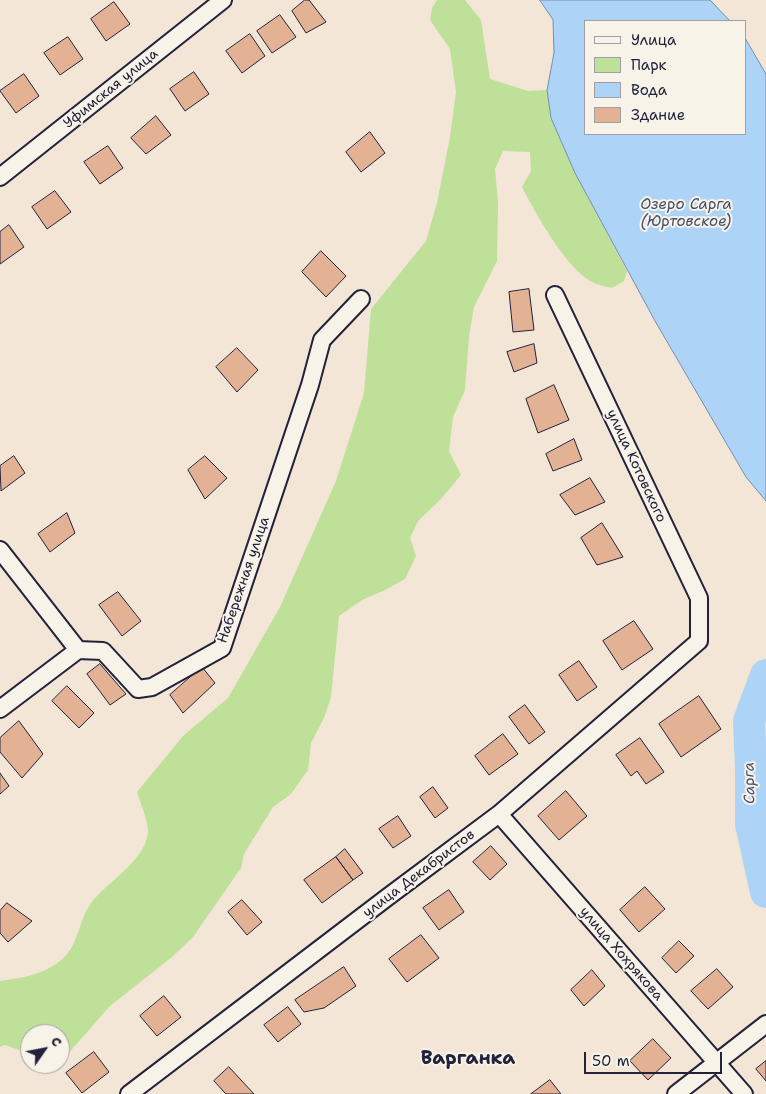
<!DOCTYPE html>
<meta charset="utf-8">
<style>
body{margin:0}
#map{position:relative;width:766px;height:1094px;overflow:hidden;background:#f3e6d7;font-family:"Shantell Sans",sans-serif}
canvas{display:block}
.legend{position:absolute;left:584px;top:20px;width:162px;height:115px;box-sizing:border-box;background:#f7f3e8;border:1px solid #a29fa3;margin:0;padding:6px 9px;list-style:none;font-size:15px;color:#22223b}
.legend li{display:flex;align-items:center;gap:10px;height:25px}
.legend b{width:25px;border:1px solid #a29fa3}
.north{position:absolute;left:20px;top:1024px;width:50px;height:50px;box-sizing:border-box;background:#f7f3e8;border:1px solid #a29fa3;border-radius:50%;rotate:57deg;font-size:14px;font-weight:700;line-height:20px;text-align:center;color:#22223b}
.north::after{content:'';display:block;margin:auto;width:18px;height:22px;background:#22223b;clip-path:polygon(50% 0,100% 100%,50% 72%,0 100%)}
.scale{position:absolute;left:584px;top:1052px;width:138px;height:22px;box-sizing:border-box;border:2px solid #22223b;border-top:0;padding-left:6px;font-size:15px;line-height:18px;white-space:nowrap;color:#22223b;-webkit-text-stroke:4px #f7f3e8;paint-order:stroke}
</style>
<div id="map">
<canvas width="766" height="1094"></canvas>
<ul class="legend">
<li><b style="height:6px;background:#f7f3e8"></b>Улица</li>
<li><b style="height:14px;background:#bee099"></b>Парк</li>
<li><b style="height:14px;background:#add4f7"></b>Вода</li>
<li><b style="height:14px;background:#e3b295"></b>Здание</li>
</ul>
<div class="north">С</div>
<div class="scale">50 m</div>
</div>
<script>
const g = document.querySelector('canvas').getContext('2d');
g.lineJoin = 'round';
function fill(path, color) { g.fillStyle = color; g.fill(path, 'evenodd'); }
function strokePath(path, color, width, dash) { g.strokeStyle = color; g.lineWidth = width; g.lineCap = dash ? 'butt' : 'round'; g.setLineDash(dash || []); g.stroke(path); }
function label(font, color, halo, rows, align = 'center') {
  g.font = font + ' "Shantell Sans",sans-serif'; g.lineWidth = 4; g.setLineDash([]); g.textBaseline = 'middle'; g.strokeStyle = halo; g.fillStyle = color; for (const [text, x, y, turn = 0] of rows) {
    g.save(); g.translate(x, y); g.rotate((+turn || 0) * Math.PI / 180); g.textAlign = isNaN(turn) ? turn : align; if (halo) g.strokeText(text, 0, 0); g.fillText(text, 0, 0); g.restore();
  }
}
fill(new Path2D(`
 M437 0H465L481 20 490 79 528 91 547 90 551 119 575 173 627 271 624 281 612 288C605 286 596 285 590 281 564 265 536 214 522 187L531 171 530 152 503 151 495 169 498 202 497 261 474 307 469 337 465 390 453 417 449 451 461 475 440 500 418 521 410 538 416 556 405 579 383 591 362 600 339 616 331 697 324 718 311 743 308 770 291 794 273 807 244 854 241 868 193 937 172 957 110 1006 66 1056 60 1059V1034H30V1054L5 1045 0 1047V981C22 978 43 975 61 960 79 946 78 921 91 903 107 882 144 862 148 833 149 823 140 802 137 792L183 736 228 698 280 607 336 481 364 393 371 309 426 241 437 203 450 137 456 92 450 49 430 20 432 8Z`), '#bee099');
const water = new Path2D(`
 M540 0H710L730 21H585V134H745V38L766 74V501L746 477 655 321 575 173 551 118 547 90 554 53 553 20Z`);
fill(water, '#add4f7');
strokePath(water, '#758dac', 1);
strokePath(new Path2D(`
 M766 675 749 721 751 769V824L766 892`), '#add4f7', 32);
const building = new Path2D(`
 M305 0H309L326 22 306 33 292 11Z
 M114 2 130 24 106 41 91 19Z
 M280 15 296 37 272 53 257 31Z
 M250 34 265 56 242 73 226 51Z
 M68 37 83 59 60 75 44 53Z
 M194 72 209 94 185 111 170 89Z
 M24 74 39 96 16 113 0 91Z
 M156 116 171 135 146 154 131 138Z
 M370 132 385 153 361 172 346 152Z
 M108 146 123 168 100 184 84 162Z
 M55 191 71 212 47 229 32 207Z
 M9 225 24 247 0 264V232Z
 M321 251 346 276 326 297 302 272Z
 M529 289 534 330 513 332 509 292Z
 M534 344 537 363 514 372 507 352Z
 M237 348 258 370 237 392 216 367Z
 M554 385 569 420 538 433 526 399Z
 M574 439 582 460 553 471 546 454Z
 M14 456 25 473 1 491 0 466Z
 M205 456 227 478 205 499 188 470Z
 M590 478 605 502 575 515 560 495Z
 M67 513 75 533 50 552 38 534Z
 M602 523 623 557 597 565 581 538Z
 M118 592 141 621 122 636 99 605Z
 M634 621 653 649 622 670 603 641Z
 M579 661 597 687 577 701 559 675Z
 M100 664 126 694 110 705 87 674Z
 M202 667 215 683 183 713 170 695Z
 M67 686 94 713 79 728 52 701Z
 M699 696 721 729 681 757 659 724Z
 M525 705 545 732 529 744 509 717Z
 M19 721 43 754 22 778 0 752V738Z
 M503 734 518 754 489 775 475 756Z
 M640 738 664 772 646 784 637 771 631 776 616 755Z
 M0 773 9 786 0 794Z
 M433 787 448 808 435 818 420 797Z
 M566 791 587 816 559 840 538 816Z
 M398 816 411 836 393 848 379 829Z
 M491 846 507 864 490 880 473 862Z
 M345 849 363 873 353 880 336 857Z
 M336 857 353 880 322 903 304 880Z
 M645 887 665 909 639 932 620 910Z
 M449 890 464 912 439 930 423 908Z
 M242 900 262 922 247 935 228 912Z
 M7 903 32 921 8 942 0 933V911Z
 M421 935 439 958 407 982 389 959Z
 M679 941 694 956 676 973 662 958Z
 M344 967 356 986 324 1008 304 1012 295 1000Z
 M717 969 733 987 708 1009 691 991Z
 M592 970 605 986 584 1006 571 990Z
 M164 996 181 1017 157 1036 140 1016Z
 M288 1007 301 1024 278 1042 264 1025Z
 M653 1039 671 1058 648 1080 630 1061Z
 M94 1052 109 1072 82 1093 66 1073Z
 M766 1061V1081L756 1069Z
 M229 1067 254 1094H226L214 1081Z
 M550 1080 561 1094H531Z`);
fill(building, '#e3b295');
strokePath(building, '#22223b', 1);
const street = new Path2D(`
 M0 177 223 0
 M0 550 78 650
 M0 709 78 650 103 651 138 689 152 687 222 648 310 385 322 340 361 299
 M499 814 744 1094
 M129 1094 389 896 499 814 699 641V598L555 295
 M676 1094 766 1024`);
strokePath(street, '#22223b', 20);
strokePath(street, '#f7f3e8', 16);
label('14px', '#22223b', '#f7f3e8', [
 ["Уфимская улица",111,89,-39],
 ["улица Котовского",636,466,65],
 ["Набережная улица",244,580,-71],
 ["улица Декабристов",419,874,-37],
 ["улица Хохрякова",621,954,49]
]);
label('italic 15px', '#454e6a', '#f7f3e8', [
 ["Озеро Сарга",686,205],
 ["(Юртовское)",686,222],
 ["Сарга",750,783,-91]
]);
label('bold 19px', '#22223b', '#f7f3e8', [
 ["Варганка",468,1059]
]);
</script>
